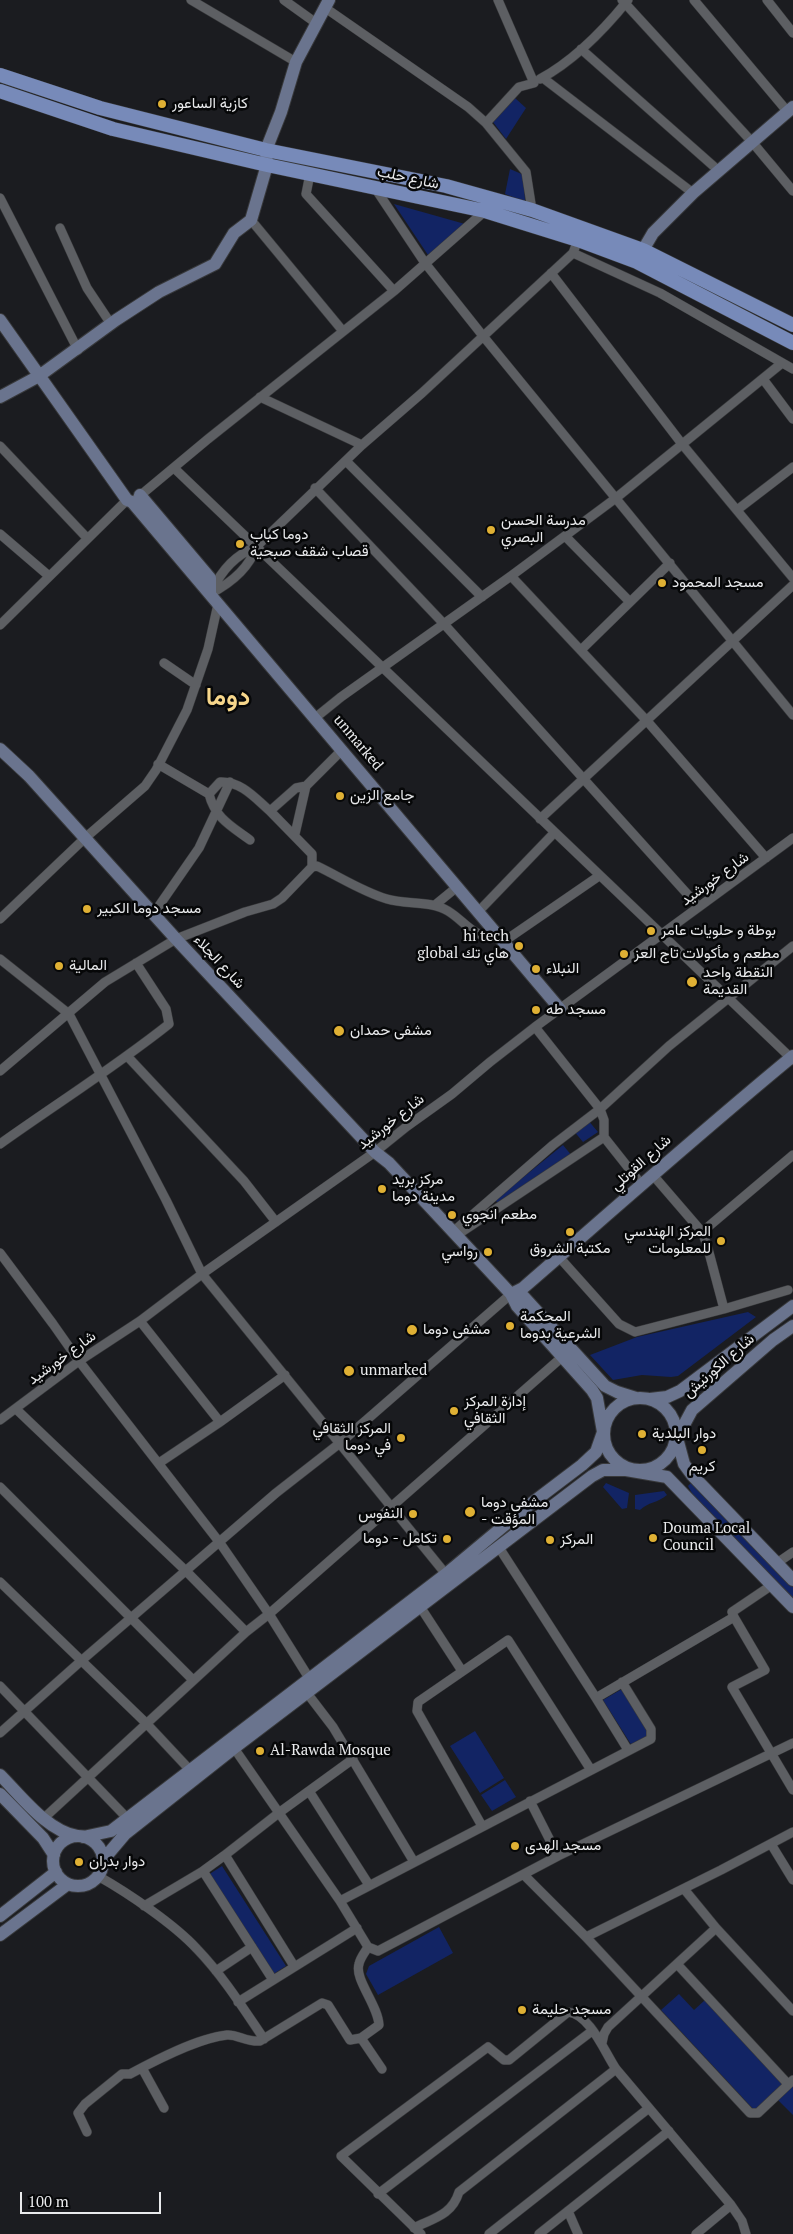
<!DOCTYPE html>
<meta charset="utf-8">
<style>
body{margin:0}
#map{position:relative;width:793px;height:2234px;overflow:hidden;background:#1b1c20;font-family:"PT Serif",serif}
canvas{display:block}
.scale{position:absolute;left:20px;top:2192px;width:141px;height:22px;box-sizing:border-box;border:2px solid #e9eaec;border-top:0;padding-left:6px;font-size:15px;line-height:18px;white-space:nowrap;color:#e9eaec;-webkit-text-stroke:4px #060708;paint-order:stroke}
</style>
<div id="map">
<canvas width="793" height="2234"></canvas>
<div class="scale">100 m</div>
</div>
<script>
const g = document.querySelector('canvas').getContext('2d');
g.lineJoin = 'round';
function fill(path, color) { g.fillStyle = color; g.fill(path, 'evenodd'); }
function strokePath(path, color, width, dash) { g.strokeStyle = color; g.lineWidth = width; g.lineCap = dash ? 'butt' : 'round'; g.setLineDash(dash || []); g.stroke(path); }
function label(font, color, halo, rows, align = 'center') {
  g.font = font + ' "PT Serif",Vazirmatn,serif'; g.lineWidth = 5; g.setLineDash([]); g.textBaseline = 'middle'; g.strokeStyle = halo; g.fillStyle = color; for (const [text, x, y, turn = 0] of rows) {
    g.save(); g.translate(x, y); g.rotate((+turn || 0) * Math.PI / 180); g.textAlign = isNaN(turn) ? turn : align; if (halo) g.strokeText(text, 0, 0); g.fillText(text, 0, 0); g.restore();
  }
}
fill(new Path2D(`
 M515 98 526 108 506 139 493 122Z
 M510 169 524 175 525 202 505 194Z
 M394 204 465 224 428 255Z
 M587 1119 598 1132 583 1142 573 1130Z
 M563 1145 572 1156 499 1204 495 1200Z
 M748 1312 756 1317 678 1376 671 1377 642 1375 613 1380 590 1355 637 1337Z
 M692 1482 793 1585V1599L694 1497 688 1486Z
 M606 1483 629 1493 627 1508 622 1509 603 1487Z
 M664 1491 667 1495C658 1503 648 1502 640 1510L635 1509V1495Z
 M622 1689 649 1734 646 1739 632 1746 603 1700Z
 M475 1731 504 1778 480 1793 450 1746Z
 M505 1780 516 1797 492 1811 481 1795Z
 M222 1866 286 1966 272 1975 208 1875Z
 M439 1927 453 1953 378 1995 366 1974 369 1966Z
 M679 1994 694 2010 705 2000 784 2084 755 2111 661 2010Z
 M793 2086V2115L778 2100Z`), '#122464');
const street = new Path2D(`
 M191 0 296 62
 M284 0 316 23
 M622 0 753 143 793 191
 M694 0 787 111
 M767 0 793 33
 M324 7 468 107 486 123 526 172 532 210
 M581 49 719 171
 M543 78 693 193
 M540 79C575 60 603 31 628 0
 M486 123 519 87 534 83 498 0
 M310 174 306 194 394 291
 M375 188 425 263 483 336 793 715
 M0 198 78 350
 M251 220 342 330
 M60 228 87 288 111 324
 M573 253 660 293 793 369
 M551 273 682 444 793 578
 M763 379 793 419
 M260 397 362 445
 M0 446 87 538
 M346 461 482 597
 M174 468 793 1060
 M315 488 444 624 699 907
 M136 499 208 439 394 291 485 211
 M737 510 793 467
 M0 534 49 576
 M565 536 629 601
 M511 576 647 721 766 858
 M212 591C221 571 235 555 256 547L362 445 422 393 573 253 579 237
 M210 594C231 583 249 569 256 547
 M0 625 127 500
 M582 649 670 563
 M164 663 196 685
 M315 718 341 697 511 576 616 498 782 363
 M158 764 209 794 220 782C241 781 255 798 270 811L296 788 306 786 295 834
 M306 786 342 750
 M209 794C215 818 231 826 250 840
 M270 811 312 854V867
 M540 819 793 585
 M435 905 457 887
 M478 912 554 833
 M154 913 199 848 230 782
 M0 919 85 838 145 786 156 770 187 710 208 649 218 604
 M503 942 599 876
 M0 959 69 1014 166 1200 202 1274 449 1578
 M128 1057 244 1181 276 1222
 M0 1071 105 982 176 939 245 912 273 904 282 898 312 867 317 866C340 877 363 892 387 899 407 905 430 900 448 911 465 921 475 941 497 935
 M604 1137 642 1185
 M0 1144C56 1104 115 1067 169 1024L166 1009 136 963
 M652 1174 702 1232 707 1245 724 1309
 M454 1231 553 1145 600 1109 669 1046 793 946
 M702 1232 793 1155
 M457 1235 604 1137V1120L600 1109 535 1027
 M0 1253 53 1324 79 1361 220 1543 269 1614 309 1678
 M559 1257 619 1324 635 1332 724 1309 788 1290
 M140 1321 220 1422
 M16 1409 186 1571 246 1632
 M0 1420 79 1361 140 1321 202 1274 375 1152 406 1127 452 1094 490 1062 535 1027 793 838
 M159 1463 220 1422 285 1375
 M0 1487 193 1680
 M498 1546 596 1698 628 1750
 M777 1563 793 1552
 M0 1582 146 1723 189 1769
 M421 1608 462 1671
 M734 1617 732 1612 772 1585
 M0 1686 127 1818
 M307 1693 333 1727 414 1862
 M596 1698 734 1617 765 1670 732 1687 793 1790
 M0 1733 81 1661 276 1493 340 1443 511 1294
 M234 1748 340 1901 368 1947 378 1951 558 1856 793 1743
 M309 1791 369 1885
 M530 1801 558 1856
 M44 1818 246 1632 269 1614 561 1358
 M482 1826 417 1711 418 1702 508 1640 591 1770
 M771 1844 793 1880
 M225 1855 280 1812 353 1759
 M524 1875 586 1937 750 2113H758L793 2080
 M98 1876C128 1893 174 1924 197 1949 223 1976 243 2008 264 2039
 M684 1889 716 1928 793 2011
 M340 1901 651 1739V1729L622 1682
 M144 1906 203 1871
 M586 1937 721 1870 793 1832
 M677 1964 788 2084
 M216 1971 252 1947
 M273 1980 203 1871 225 1855 294 1966
 M238 2002 357 1928
 M361 2038 382 2069
 M602 2043 604 2034 608 2027 716 1928
 M142 2068 164 2108
 M87 2132 78 2113 85 2104 122 2074H130C156 2060 198 2038 227 2035 237 2034 246 2042 260 2041L322 2003 328 2005 350 2040 361 2038 379 2025C378 2005 354 1979 359 1964 360 1958 365 1952 368 1947
 M378 2194 592 2031
 M568 2211 578 2234
 M414 2228C434 2218 452 2215 459 2192L616 2069
 M421 2234 341 2156 488 2047 504 2060H509L568 2012C590 2014 605 2053 616 2069L731 2205 742 2221 746 2234
 M489 2234 649 2108
 M539 2234 669 2131
 M696 2234 731 2205`);
const secondary = new Path2D(`
 M643 250 653 233 693 193 793 107
 M0 320 127 500 132 502 560 1009
 M0 397 39 376 116 320 159 292 215 264 234 233 251 220 267 165 266 150 281 112 296 62 329 0
 M140 495 210 578V594
 M0 749 29 776 176 939 375 1152 389 1163 511 1294 517 1306 592 1390 597 1398 603 1432 596 1452 582 1465 524 1509 446 1574 111 1831 83 1837
 M511 1294 523 1288C613 1210 702 1131 793 1056
 M511 1294 523 1296 605 1386 617 1392 636 1398
 M793 1326 773 1340 692 1410 677 1438 684 1464 692 1475 793 1580
 M604 1434a36 36 0 1 1 72 0a36 36 0 1 1-72 0Z
 M650 1399 667 1397 680 1391 793 1306
 M0 1775C21 1796 47 1831 77 1836
 M0 1794 43 1838 54 1855
 M53 1861a25 25 0 1 1 50 0a25 25 0 1 1-50 0Z
 M103 1860 125 1834 234 1748 592 1476 603 1470H626L667 1477 793 1607
 M0 1916 56 1872
 M0 1935 68 1884`);
const primary = new Path2D(`
 M0 75 100 108 266 150 446 186 532 210 643 250 793 325
 M0 91 113 129 267 165 485 211 578 240 637 262 793 343`);
strokePath(street, '#38393b', 10);
strokePath(secondary, '#38393b', 14);
strokePath(primary, '#38393b', 15);
strokePath(street, '#5d5f63', 9);
strokePath(secondary, '#6a748e', 12);
strokePath(primary, '#778ab9', 14);
for (const [x, y, r, color] of [
 [162,104,5,"#dfb034"],
 [491,530,5,"#dfb034"],
 [240,544,5,"#dfb034"],
 [662,583,5,"#dfb034"],
 [340,796,5,"#dfb034"],
 [87,909,5,"#dfb034"],
 [651,931,5,"#dfb034"],
 [519,946,5,"#dfb034"],
 [624,954,5,"#dfb034"],
 [59,966,5,"#dfb034"],
 [536,969,5,"#dfb034"],
 [692,982,6,"#dfb034"],
 [536,1010,5,"#dfb034"],
 [339,1031,6,"#dfb034"],
 [382,1189,5,"#dfb034"],
 [452,1215,5,"#dfb034"],
 [570,1232,5,"#dfb034"],
 [721,1241,5,"#dfb034"],
 [488,1252,5,"#dfb034"],
 [510,1326,5,"#dfb034"],
 [412,1330,6,"#dfb034"],
 [349,1371,6,"#dfb034"],
 [454,1411,5,"#dfb034"],
 [642,1434,5,"#dfb034"],
 [401,1438,5,"#dfb034"],
 [702,1450,5,"#dfb034"],
 [470,1512,6,"#dfb034"],
 [413,1514,5,"#dfb034"],
 [653,1538,5,"#dfb034"],
 [447,1539,5,"#dfb034"],
 [550,1540,5,"#dfb034"],
 [260,1751,5,"#dfb034"],
 [515,1846,5,"#dfb034"],
 [79,1862,5,"#dfb034"],
 [522,2010,5,"#dfb034"]
]) { const dot = new Path2D(); dot.arc(x, y, r, 0, 2 * Math.PI); g.fillStyle = color; g.fill(dot); strokePath(dot, '#060708', 2); }
label('15px', '#e9eaec', '#060708', [
 ["كازية الساعور",172,104],
 ["مدرسة الحسن",501,521],
 ["البصري",501,538],
 ["دوما كباب",250,535],
 ["قصاب شقف صبحية",250,552],
 ["مسجد المحمود",672,583],
 ["جامع الزين",350,796],
 ["مسجد دوما الكبير",97,909],
 ["بوطة و حلويات عامر",661,931],
 ["hi tech",509,937,"right"],
 ["global هاي تك",509,954,"right"],
 ["مطعم و مأكولات تاج العز",634,954],
 ["المالية",69,966],
 ["النبلاء",546,969],
 ["النقطة واحد",703,973],
 ["القديمة",703,990],
 ["مسجد طه",546,1010],
 ["مشفى حمدان",350,1031],
 ["مركز بريد",392,1180],
 ["مدينة دوما",392,1197],
 ["مطعم انجوي",462,1215],
 ["المركز الهندسي",711,1232,"right"],
 ["للمعلومات",711,1249,"right"],
 ["مكتبة الشروق",570,1249,"center"],
 ["رواسي",478,1252,"right"],
 ["المحكمة",520,1317],
 ["الشرعية بدوما",520,1334],
 ["مشفى دوما",423,1330],
 ["unmarked",360,1371],
 ["إدارة المركز",464,1402],
 ["الثقافي",464,1419],
 ["المركز الثقافي",391,1429,"right"],
 ["في دوما",391,1446,"right"],
 ["دوار البلدية",652,1434],
 ["كريم",702,1467,"center"],
 ["مشفى دوما",481,1503],
 ["- المؤقت",481,1520],
 ["النفوس",403,1514,"right"],
 ["Douma Local",663,1529],
 ["Council",663,1546],
 ["تكامل - دوما",437,1539,"right"],
 ["المركز",560,1540],
 ["Al-Rawda Mosque",270,1751],
 ["مسجد الهدى",525,1846],
 ["دوار بدران",89,1862],
 ["مسجد حليمة",532,2010]
], 'left');
label('15px', '#e9eaec', '#060708', [
 ["شارع حلب",408,178,12],
 ["unmarked",358,743,50],
 ["شارع خورشيد",715,879,-36],
 ["شارع الجلاء",219,962,47],
 ["شارع خورشيد",391,1122,-38],
 ["شارع القوتلي",641,1163,-42],
 ["شارع خورشيد",62,1358,-36],
 ["شارع الكورنيش",719,1366,-41]
]);
label('bold 25px', '#f6d68b', '#060708', [
 ["دوما",228,698]
]);
</script>
